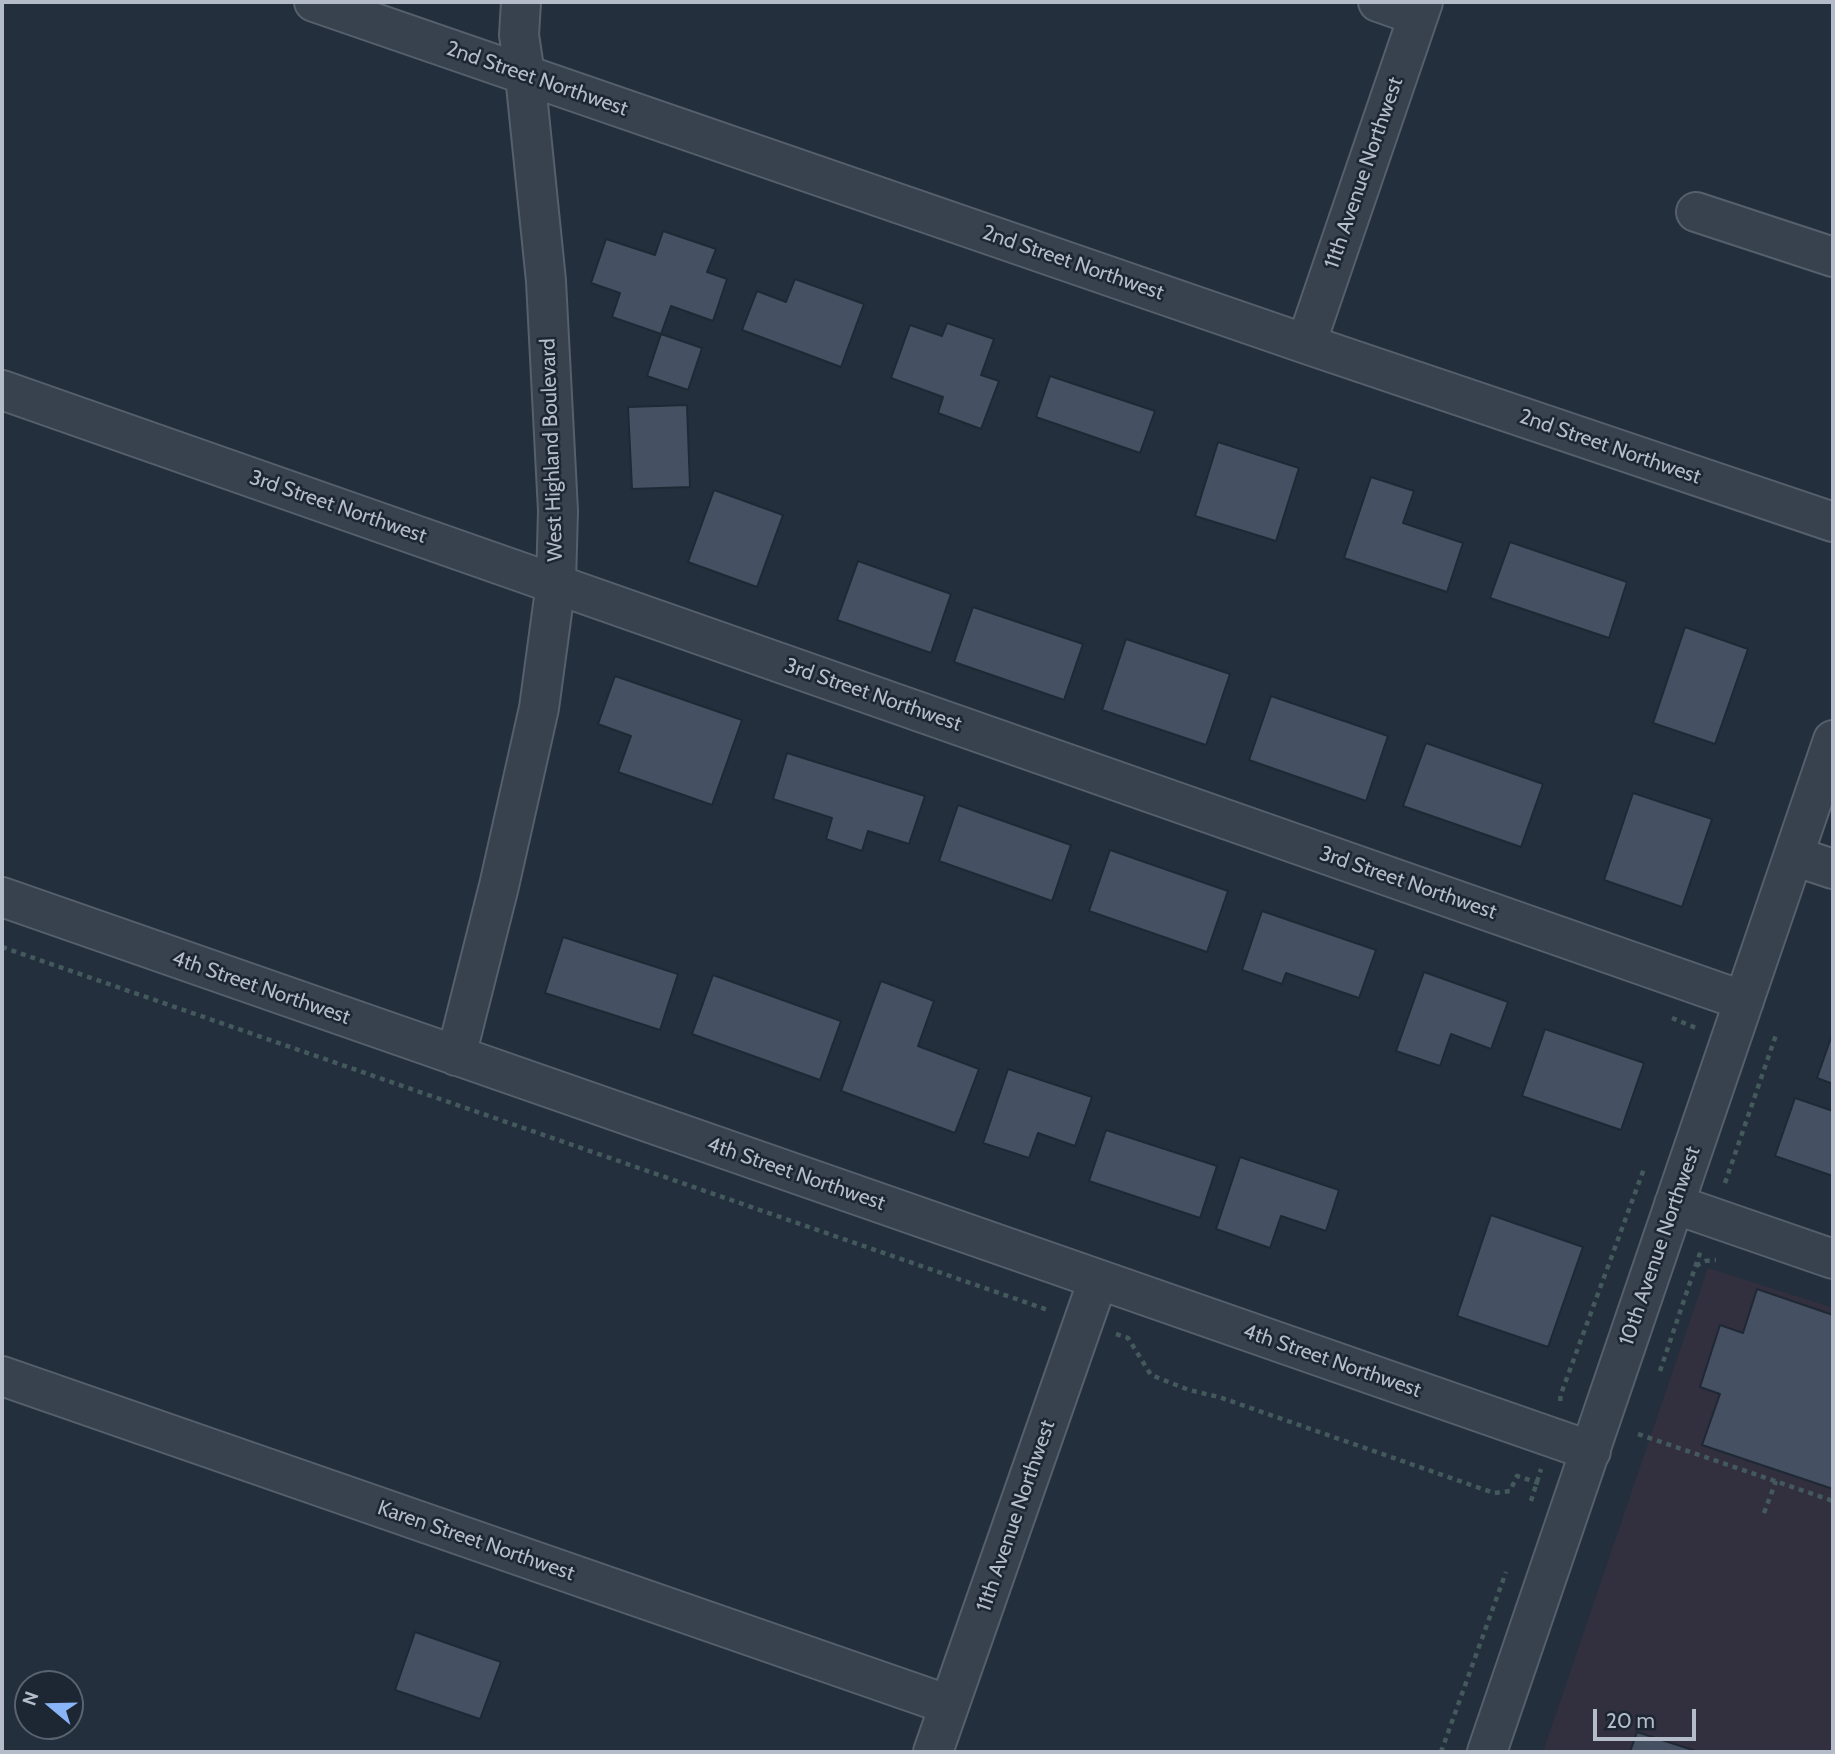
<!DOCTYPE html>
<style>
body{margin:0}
#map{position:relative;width:1835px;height:1754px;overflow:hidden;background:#242f3e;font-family:Cabin,sans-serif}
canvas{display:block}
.frame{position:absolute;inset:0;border:4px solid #b4bcc9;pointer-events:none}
.north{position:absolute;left:14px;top:1670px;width:70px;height:70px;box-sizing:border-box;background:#1d2633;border:2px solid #59626f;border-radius:50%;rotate:289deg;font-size:19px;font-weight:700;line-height:28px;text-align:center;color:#b4bcc9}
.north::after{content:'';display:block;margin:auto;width:24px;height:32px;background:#8ab4f8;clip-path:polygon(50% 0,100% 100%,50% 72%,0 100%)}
.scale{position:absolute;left:1593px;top:1709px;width:103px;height:32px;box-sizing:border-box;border:4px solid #b4bcc9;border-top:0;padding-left:9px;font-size:21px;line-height:24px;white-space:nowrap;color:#b4bcc9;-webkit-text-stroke:5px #1d2633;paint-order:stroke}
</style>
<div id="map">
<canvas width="1835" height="1754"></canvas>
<div class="frame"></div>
<div class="north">N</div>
<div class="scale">20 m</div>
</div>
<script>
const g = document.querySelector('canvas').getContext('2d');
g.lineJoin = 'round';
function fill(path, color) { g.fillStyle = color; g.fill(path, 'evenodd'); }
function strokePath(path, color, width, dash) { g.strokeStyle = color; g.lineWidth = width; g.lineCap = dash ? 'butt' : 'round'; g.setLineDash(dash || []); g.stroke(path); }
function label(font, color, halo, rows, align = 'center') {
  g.font = font + ' Cabin,sans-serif'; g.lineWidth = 5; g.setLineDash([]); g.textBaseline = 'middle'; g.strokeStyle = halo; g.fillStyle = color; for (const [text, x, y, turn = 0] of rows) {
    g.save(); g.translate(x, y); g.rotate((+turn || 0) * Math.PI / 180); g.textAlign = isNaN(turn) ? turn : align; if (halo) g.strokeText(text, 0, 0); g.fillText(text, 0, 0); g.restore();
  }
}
fill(new Path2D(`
 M1708 1268 1833 1308V1752H1543Z`), '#32303f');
const building = new Path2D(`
 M663 231 716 249 707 272 727 279 713 321 671 306 661 334 612 317 620 293 591 283 606 239 655 255Z
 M795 279 864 304 841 367 742 330 757 291 786 302Z
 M947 323 994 339 981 375 999 381 981 429 938 413 943 397 891 378 910 325 942 336Z
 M661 334 702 348 688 390 647 376Z
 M1050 376 1155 411 1140 453 1036 417Z
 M687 405 690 487 632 489 628 407Z
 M1218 442 1299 468 1276 541 1195 516Z
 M1371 477 1414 491 1403 523 1463 543 1447 592 1344 558Z
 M714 490 783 515 757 587 688 562Z
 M1510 542 1627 582 1609 638 1490 598Z
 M858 561 951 594 931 653 837 620Z
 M973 607 1083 644 1064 700 954 662Z
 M1685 627 1748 649 1715 744 1653 723Z
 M1126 639 1230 674 1206 745 1102 710Z
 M615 676 742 720 712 805 618 772 631 736 598 724Z
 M1271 696 1388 736 1366 801 1249 760Z
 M1426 743 1543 784 1521 847 1403 806Z
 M787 753 925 796 909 844 868 831 862 851 826 839 832 818 773 799Z
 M1633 793 1712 819 1682 907 1604 880Z
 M958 805 1071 845 1052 901 939 861Z
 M1110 850 1228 891 1207 952 1089 911Z
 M1262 911 1376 950 1359 998 1286 973 1282 984 1242 970Z
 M563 937 678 974 660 1030 545 993Z
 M1424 972 1508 1002 1491 1049 1451 1034 1440 1066 1396 1051Z
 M713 975 841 1021 820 1080 692 1034Z
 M881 981 934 1001 918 1046 979 1069 955 1133 841 1091Z
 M1545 1029 1644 1063 1621 1130 1522 1096Z
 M1833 1032V1084L1817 1078Z
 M1008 1069 1092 1097 1075 1146 1038 1133 1029 1158 983 1143Z
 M1795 1098 1833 1111V1176L1775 1156Z
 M1106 1130 1217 1166 1200 1218 1089 1181Z
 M1240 1157 1339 1190 1326 1231 1281 1216 1270 1248 1216 1229Z
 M1491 1215 1583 1247 1548 1347 1457 1316Z
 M1757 1289 1833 1315V1489L1702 1445 1720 1394 1700 1387 1720 1325 1743 1333Z
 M415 1632 501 1662 480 1719 395 1690Z
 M1637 1732 1699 1752H1630Z`);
fill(building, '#455162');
strokePath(building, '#1f2835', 2);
const minor = new Path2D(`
 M314 2 1306 344 1833 522
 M1378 2 1418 16
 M1696 212 1833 257
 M1306 344 1423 2
 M2 390 1744 1001
 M1794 856 1833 869
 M2 897 1591 1451
 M456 1056 499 886 539 708 556 583 558 511 546 281 525 75 519 35 521 2
 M1674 1204 1833 1259
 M2 1376 949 1705
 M933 1752 1098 1280
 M1487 1752 1833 740`);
strokePath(minor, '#565f6c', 42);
strokePath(new Path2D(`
 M2 947 1048 1310
 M1672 1018 1696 1028
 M1725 1183 1777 1032
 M1696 1266 1705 1261 1716 1260
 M1116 1334 1128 1338 1151 1375 1189 1390 1219 1397 1494 1493 1510 1491 1517 1476 1542 1484
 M1660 1371 1701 1250
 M1560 1401 1561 1394 1645 1166
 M1638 1434 1833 1501
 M1531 1501 1541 1469
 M1764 1513 1776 1481
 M1441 1752 1506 1572`), '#44595c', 4.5, [5, 5]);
strokePath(minor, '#38414e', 38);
label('21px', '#b4bcc9', '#1d2633', [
 ["2nd Street Northwest",537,79,19],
 ["11th Avenue Northwest",1364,173,-71],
 ["2nd Street Northwest",1073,263,19],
 ["2nd Street Northwest",1610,447,19],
 ["West Highland Boulevard",552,450,-92],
 ["3rd Street Northwest",338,507,19],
 ["3rd Street Northwest",873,695,19],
 ["3rd Street Northwest",1408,883,19],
 ["4th Street Northwest",261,988,19],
 ["4th Street Northwest",796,1174,19],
 ["10th Avenue Northwest",1660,1246,-71],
 ["4th Street Northwest",1332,1361,19],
 ["11th Avenue Northwest",1016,1516,-71],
 ["Karen Street Northwest",476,1541,19]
]);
</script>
